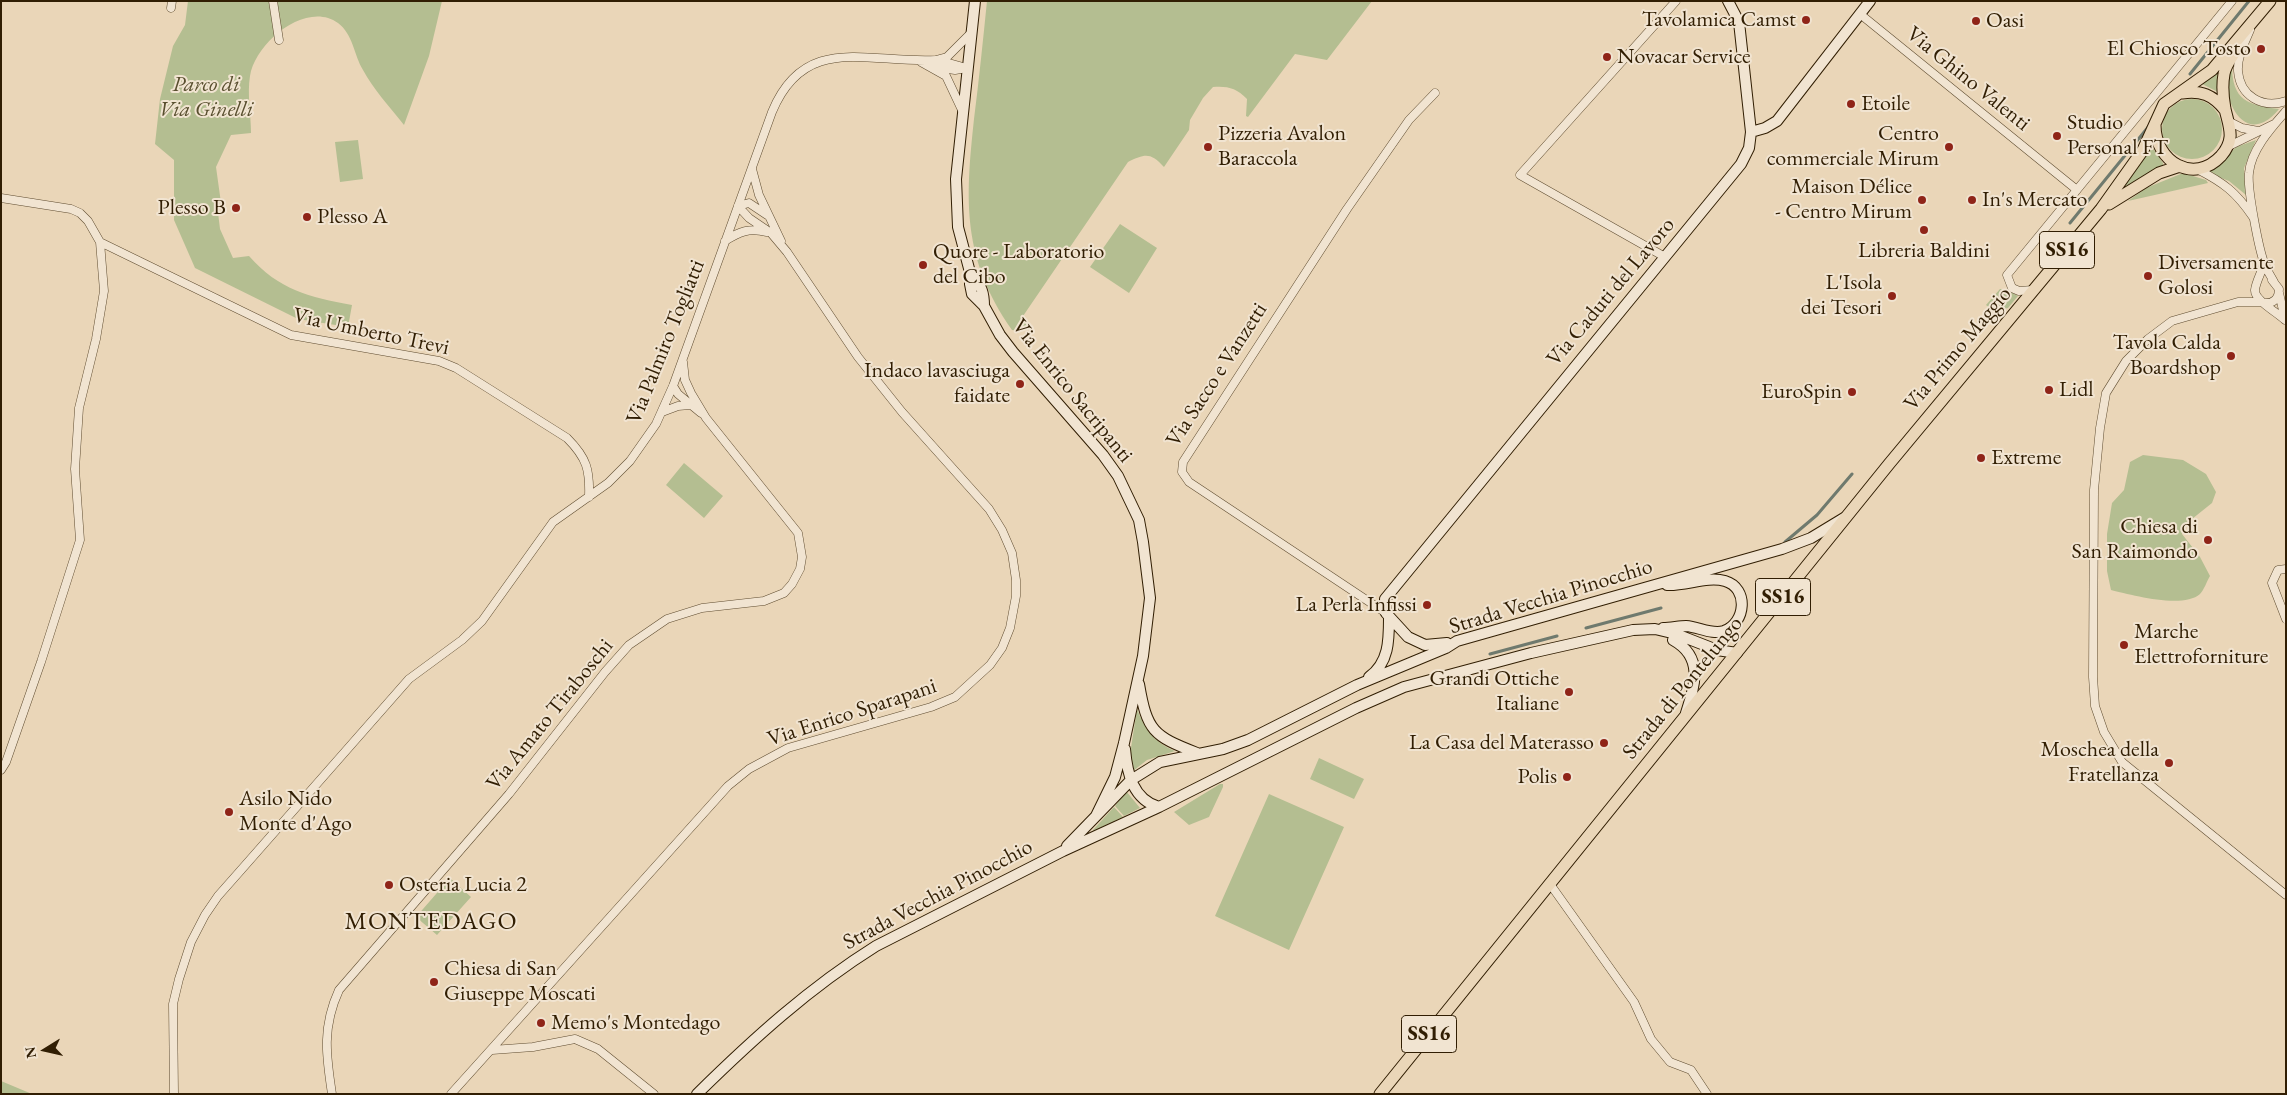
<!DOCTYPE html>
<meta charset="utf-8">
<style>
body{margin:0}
#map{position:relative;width:2287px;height:1095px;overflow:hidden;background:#ead6b8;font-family:"EB Garamond",serif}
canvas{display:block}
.frame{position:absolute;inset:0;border:2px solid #311e03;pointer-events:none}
.north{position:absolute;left:20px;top:1025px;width:50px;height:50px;-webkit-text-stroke:4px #f1e4d1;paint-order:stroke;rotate:260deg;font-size:14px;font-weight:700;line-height:20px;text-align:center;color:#311e03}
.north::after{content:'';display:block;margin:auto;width:18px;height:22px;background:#311e03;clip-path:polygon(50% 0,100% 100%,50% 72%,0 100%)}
</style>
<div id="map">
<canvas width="2287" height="1095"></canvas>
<div class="frame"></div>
<div class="north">N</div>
</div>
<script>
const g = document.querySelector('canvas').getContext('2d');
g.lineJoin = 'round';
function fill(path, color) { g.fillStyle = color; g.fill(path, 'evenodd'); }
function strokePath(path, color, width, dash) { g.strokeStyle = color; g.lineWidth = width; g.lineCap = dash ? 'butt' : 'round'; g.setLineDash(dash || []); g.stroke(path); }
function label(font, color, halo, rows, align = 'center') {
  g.font = font + ' "EB Garamond",serif'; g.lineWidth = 4; g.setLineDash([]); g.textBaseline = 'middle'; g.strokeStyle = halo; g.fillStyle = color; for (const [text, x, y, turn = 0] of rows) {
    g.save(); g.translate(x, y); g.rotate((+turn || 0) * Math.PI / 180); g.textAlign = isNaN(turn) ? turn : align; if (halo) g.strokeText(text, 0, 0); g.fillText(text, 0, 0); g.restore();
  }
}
fill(new Path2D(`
 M188 1H442L429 56 404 125C390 107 373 89 363 70 354 55 353 34 338 23 306 0 255 43 250 76 247 94 251 115 251 133L231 135 216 167 221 203 217 204 220 229 233 258 249 256C279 290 309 297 352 305L348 327 298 319 195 268 174 220V160L155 144 160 99 173 46 185 25Z
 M987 1H1372L1327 60 1295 54 1248 117 1246 116 1247 99C1236 88 1228 86 1213 87L1203 98 1190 120 1189 130 1164 167C1150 152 1145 154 1128 162L1021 319 1028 324 1019 331 1012 330C962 258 965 202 974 119 979 80 983 40 987 1Z
 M2221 65 2220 93 2202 84Z
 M2232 65C2232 101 2248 105 2279 109 2275 114 2270 119 2264 122 2240 134 2225 99 2227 80 2228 75 2231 70 2232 65Z
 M2162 129a30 30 0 1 1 60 0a30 30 0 1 1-60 0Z
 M358 140 363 179 340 182 335 142Z
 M2256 140 2244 168 2246 195 2229 181 2208 173 2221 163 2236 147Z
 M2152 147 2163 163V166L2123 188Z
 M2183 173 2206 180 2208 183 2128 201 2146 188Z
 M1120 224 1157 248 1129 293 1090 267Z
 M2000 289H2006L2018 296 2008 308 1994 311 1986 305Z
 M2143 455 2183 460 2206 474 2216 492 2212 503 2187 523 2182 534 2200 557 2210 576C2207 581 2204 590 2200 594 2183 609 2131 595 2111 590L2107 571V534L2112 503 2124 490 2130 462Z
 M684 463 723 496 704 518 666 485Z
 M1137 709C1145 729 1154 742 1175 751L1147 760 1133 771 1130 754Z
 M1319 758 1364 779 1354 799 1310 779Z
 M1220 784H1223V787L1209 817 1189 825 1174 812Z
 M1126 791 1140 808 1124 816 1115 806Z
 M1269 794 1344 827 1289 950 1215 916Z
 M1114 807 1123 817 1093 831V830Z
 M450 878 471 897 437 935 416 917Z
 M1 1081 32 1094H1Z`), '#b4be91');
strokePath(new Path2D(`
 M2190 74 2249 1
 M2070 223 2149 126
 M1785 542 1817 515 1852 474
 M1586 628 1661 608
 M1490 654 1557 636`), '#6f7a6e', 3);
const street = new Path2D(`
 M273 1 279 40
 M171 8 172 1
 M1860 14 2077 190
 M2250 30C2245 42 2237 57 2238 71 2240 96 2262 109 2286 101
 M938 60 963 67
 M921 62 946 76 962 110
 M934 67 955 70 967 68
 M2230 122 2242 128 2258 131
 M2227 147 2274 124
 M752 169 759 195 781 241
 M2197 169C2224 183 2236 192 2253 217
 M1 198 71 209 80 213 88 221 100 242 104 291 96 339 79 408 75 469 80 540 41 662 6 762 1 770
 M738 206 749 203 767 215
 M725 241C740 231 749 228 767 232
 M100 242 291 335 439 361 456 368 567 438C587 458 590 470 589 497
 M1665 257 1520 175 1676 1
 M2264 263C2262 272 2256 281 2255 290 2254 300 2278 313 2285 320
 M2274 282C2271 276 2267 271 2265 265 2259 251 2247 188 2249 173 2251 150 2271 128 2286 111
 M2033 290 2019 291 2012 288 2007 275 2232 1
 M2279 293 2285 319
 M2260 302H2238L2172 321 2148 339 2126 361 2106 393 2100 428 2094 490 2093 677 2095 706 2104 732 2122 762 2286 895
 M2264 303C2274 304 2279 298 2279 289L2272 280
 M673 386 678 394 701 413
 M662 412 678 406 690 405
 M2286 569 2278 570 2272 583 2286 619
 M1386 613 1189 482 1182 472 1183 462 1347 209 1409 120 1435 93
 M1550 884 1634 1002 1651 1039 1670 1062 1691 1070 1707 1094
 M492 1050 533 1047 575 1039 598 1049 654 1094
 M174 1094 173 1004 179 979 191 942 205 915 218 896 241 870 409 679 462 640 482 621 553 522 608 483 630 461 656 424 673 386 772 112C805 32 869 64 936 60L947 57 971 33
 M332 1094C326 1055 322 1027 339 990L509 794 605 672 629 645 667 619 702 608 764 601 784 593 792 584 800 569 802 557 798 533 706 418 691 393 685 380 683 362
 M451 1094 728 786 749 769 788 748 931 707 955 697 990 665 1002 648 1010 628 1016 596V580L1012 553 1002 530 989 509 902 412 858 357 787 252 771 233 749 218 738 206`);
const secondary = new Path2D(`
 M975 1 956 179 958 227 971 276 970 284 972 294 984 306 1000 335 1013 352 1103 455 1118 476 1139 520 1143 542 1150 598 1143 656 1124 743 1115 777 1096 816
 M1751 132 1765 128 1777 121 1870 1
 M971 276C982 284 984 294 984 306
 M1663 628C1671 628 1679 626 1686 626 1699 627 1712 635 1724 631 1746 623 1749 588 1725 581 1707 576 1686 586 1667 585
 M1673 640C1704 657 1695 685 1686 713
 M1447 643 1425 645 1408 637 1386 613 1385 599 1741 164 1749 148 1751 132 1739 22 1728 1
 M1369 677C1389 663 1389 640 1389 618
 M1139 684C1147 731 1153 736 1197 753
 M1125 749C1127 773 1133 800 1159 807
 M1067 846 1131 780 1160 762 1223 749 1248 740 1357 685 1446 648 1457 641 1782 549 1811 538 1844 518
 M697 1094C753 1039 809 988 876 946L1063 851 1159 807 1356 708 1404 687 1531 653 1633 630 1655 629 1676 634 1717 650 1737 653`);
const primary = new Path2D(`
 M2182 93C2201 90 2213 95 2225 110
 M2155 125C2155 162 2194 185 2221 156 2236 139 2229 127 2225 109 2223 98 2222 85 2224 74 2225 66 2232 57 2236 50
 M2109 204 2159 173 2180 166
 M1380 1094 1889 464 2101 209 2143 150 2164 104 2212 70 2270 1`);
strokePath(street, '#5f4c30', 9);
strokePath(secondary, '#311e03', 12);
strokePath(primary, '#311e03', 13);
strokePath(street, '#f1e4d1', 8);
strokePath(secondary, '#f1e4d1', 10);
strokePath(primary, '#ead6b8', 11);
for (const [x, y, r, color] of [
 [1806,20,5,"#8f2418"],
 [1976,21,5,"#8f2418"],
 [2261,49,5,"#8f2418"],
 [1607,57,5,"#8f2418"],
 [1851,104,5,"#8f2418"],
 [2057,136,5,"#8f2418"],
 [1208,147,5,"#8f2418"],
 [1949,147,5,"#8f2418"],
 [1922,200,5,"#8f2418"],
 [1972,200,5,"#8f2418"],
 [236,208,5,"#8f2418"],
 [307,217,5,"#8f2418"],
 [1924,230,5,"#8f2418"],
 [923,265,5,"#8f2418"],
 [2148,276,5,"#8f2418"],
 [1892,296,5,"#8f2418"],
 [2231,356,5,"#8f2418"],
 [1020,384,5,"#8f2418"],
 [2049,390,5,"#8f2418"],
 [1852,392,5,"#8f2418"],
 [1981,458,5,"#8f2418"],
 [2208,540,5,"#8f2418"],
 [1427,605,5,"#8f2418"],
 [2124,645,5,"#8f2418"],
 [1569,692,5,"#8f2418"],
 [1604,743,5,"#8f2418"],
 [2169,763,5,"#8f2418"],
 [1567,777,5,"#8f2418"],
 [229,812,5,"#8f2418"],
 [389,885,5,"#8f2418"],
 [434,982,5,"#8f2418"],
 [541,1023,5,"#8f2418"]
]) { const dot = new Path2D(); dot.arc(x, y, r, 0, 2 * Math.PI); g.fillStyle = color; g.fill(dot); strokePath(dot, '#f1e4d1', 2); }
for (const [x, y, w] of [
 [2067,250,55],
 [1783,597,55],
 [1429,1034,55]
]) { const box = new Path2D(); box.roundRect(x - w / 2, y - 18.5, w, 37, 4); g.fillStyle = '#f1e4d1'; g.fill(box); strokePath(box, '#311e03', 1); }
label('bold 21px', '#311e03', null, [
 ["SS16",2067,250],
 ["SS16",1783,597],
 ["SS16",1429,1034]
]);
label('22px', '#311e03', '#f1e4d1', [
 ["Tavolamica Camst",1796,20,"right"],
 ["Oasi",1986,21],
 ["El Chiosco Tosto",2251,49,"right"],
 ["Novacar Service",1617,57],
 ["Etoile",1861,104],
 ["Studio",2067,123],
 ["Personal FT",2067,148],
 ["Pizzeria Avalon",1218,134],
 ["Baraccola",1218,159],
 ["Centro",1939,134,"right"],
 ["commerciale Mirum",1939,159,"right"],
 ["Maison Délice",1912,187,"right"],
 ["- Centro Mirum",1912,212,"right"],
 ["In's Mercato",1982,200],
 ["Plesso B",226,208,"right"],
 ["Plesso A",317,217],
 ["Libreria Baldini",1924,251,"center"],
 ["Quore - Laboratorio",933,252],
 ["del Cibo",933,277],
 ["Diversamente",2158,263],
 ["Golosi",2158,288],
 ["L'Isola",1882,283,"right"],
 ["dei Tesori",1882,308,"right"],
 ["Tavola Calda",2221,343,"right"],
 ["Boardshop",2221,368,"right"],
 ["Indaco lavasciuga",1010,371,"right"],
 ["faidate",1010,396,"right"],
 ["Lidl",2059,390],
 ["EuroSpin",1842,392,"right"],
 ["Extreme",1991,458],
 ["Chiesa di",2198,527,"right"],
 ["San Raimondo",2198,552,"right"],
 ["La Perla Infissi",1417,605,"right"],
 ["Marche",2134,632],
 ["Elettroforniture",2134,657],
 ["Grandi Ottiche",1559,679,"right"],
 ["Italiane",1559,704,"right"],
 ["La Casa del Materasso",1594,743,"right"],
 ["Moschea della",2159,750,"right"],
 ["Fratellanza",2159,775,"right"],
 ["Polis",1557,777,"right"],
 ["Asilo Nido",239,799],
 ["Monte d'Ago",239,824],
 ["Osteria Lucia 2",399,885],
 ["Chiesa di San",444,969],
 ["Giuseppe Moscati",444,994],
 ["Memo's Montedago",551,1023]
], 'left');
label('22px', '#311e03', '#f1e4d1', [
 ["Via Ghino Valenti",1968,79,39],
 ["Via Caduti del Lavoro",1611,292,-50],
 ["Via Umberto Trevi",371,332,12],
 ["Via Palmiro Togliatti",666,342,-68],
 ["Via Primo Maggio",1958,349,-50],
 ["Via Sacco e Vanzetti",1217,375,-57],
 ["Via Enrico Sacripanti",1072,391,51],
 ["Strada Vecchia Pinocchio",1551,597,-17],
 ["Strada di Pontelungo",1683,688,-51],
 ["Via Enrico Sparapani",852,713,-18],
 ["Via Amato Tiraboschi",550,715,-51],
 ["Strada Vecchia Pinocchio",938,895,-28]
]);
label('italic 22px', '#584e2e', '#f1e4d1', [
 ["Parco di",206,85],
 ["Via Ginelli",206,110]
]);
g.letterSpacing = '1px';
label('25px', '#311e03', '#f1e4d1', [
 ["MONTEDAGO",431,922]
]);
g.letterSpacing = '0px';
</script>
